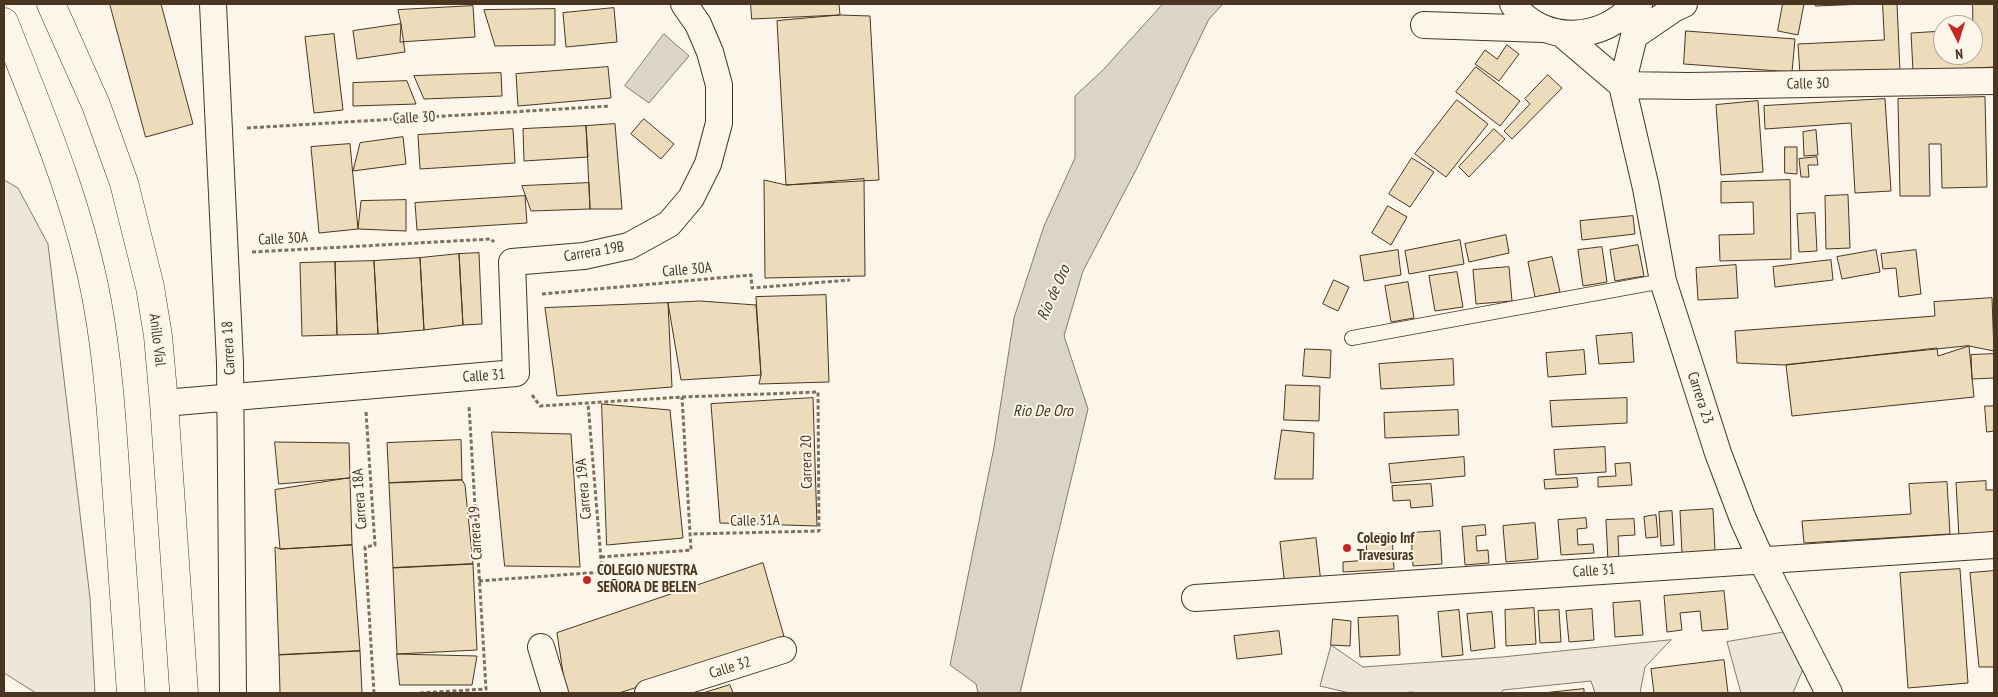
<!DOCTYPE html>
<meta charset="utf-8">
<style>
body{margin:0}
#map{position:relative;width:1998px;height:697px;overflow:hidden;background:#fbf6e9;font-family:"PT Sans Narrow",sans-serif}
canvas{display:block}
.frame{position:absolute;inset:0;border:5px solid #4a3520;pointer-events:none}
.north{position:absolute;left:1933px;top:15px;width:50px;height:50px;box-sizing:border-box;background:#fbf6e9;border:1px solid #b4a999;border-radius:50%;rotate:175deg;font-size:14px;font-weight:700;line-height:20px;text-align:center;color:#4a3520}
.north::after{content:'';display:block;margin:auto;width:18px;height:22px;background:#c62828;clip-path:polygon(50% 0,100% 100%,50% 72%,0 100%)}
</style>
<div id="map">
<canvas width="1998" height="697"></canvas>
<div class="frame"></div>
<div class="north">N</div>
</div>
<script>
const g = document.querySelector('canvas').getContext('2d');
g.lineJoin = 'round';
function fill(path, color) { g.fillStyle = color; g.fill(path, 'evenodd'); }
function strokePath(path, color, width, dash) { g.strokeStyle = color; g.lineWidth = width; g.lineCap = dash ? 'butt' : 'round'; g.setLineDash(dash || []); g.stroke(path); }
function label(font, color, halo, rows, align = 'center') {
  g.font = font + ' "PT Sans Narrow",sans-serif'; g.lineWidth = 4; g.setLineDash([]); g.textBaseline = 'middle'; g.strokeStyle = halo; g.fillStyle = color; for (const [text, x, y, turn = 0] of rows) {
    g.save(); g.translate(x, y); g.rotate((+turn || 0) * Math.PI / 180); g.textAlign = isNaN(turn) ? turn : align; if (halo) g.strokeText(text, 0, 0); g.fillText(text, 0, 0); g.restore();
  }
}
const green = new Path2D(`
 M4 180 18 188 48 244 90 598 95 693H36L4 673Z
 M1786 632 1803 669 1793 693H1741L1727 642Z
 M1671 640 1645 667 1640 693H1595L1591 681 1503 690 1501 693H1420L1410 692 1407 693H1350L1320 686 1331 645 1363 667 1502 657Z`);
fill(green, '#ede6d9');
strokePath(green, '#887966', 1);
const water = new Path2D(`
 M1163 4H1223L1209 19 1137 168 1083 271 1064 336 1088 409 1020 693H978L976 684 950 665 994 447 1014 318 1044 226 1075 158V96L1103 70Z
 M664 34 689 56 649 103 625 86Z`);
fill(water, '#dcd4c6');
strokePath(water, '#887966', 1);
const building = new Path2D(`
 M110 4H161L193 124 146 137Z
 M751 4H839L840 15 752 19Z
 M1783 4H1804L1798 35 1778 31Z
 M1815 4H1865L1816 6Z
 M1883 4H1897L1900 71 1800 75 1798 44 1884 40Z
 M1973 4H1994V67L1913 71 1911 33 1943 31V55H1973Z
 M473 6 475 37 400 42 401 24 398 10Z
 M614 8 617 42 566 47 563 13Z
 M555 9V45L495 46 484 10Z
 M840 15 870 16 879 180 786 185 777 21Z
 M401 24 405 52 357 59 353 31Z
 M1686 31 1795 39 1792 72 1684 64Z
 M334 34 343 110 314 113 305 37Z
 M1507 45 1519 54 1499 81 1475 64 1485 50 1497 59Z
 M608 67 611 98 518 106 516 74Z
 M1476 67 1520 101 1500 126 1456 92Z
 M501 73 502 96 424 99 414 76Z
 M1548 75 1562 88 1512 139 1504 131 1530 104 1525 99Z
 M407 81 416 104 353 106V83Z
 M1985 97 1987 187 1942 188 1941 144H1929L1930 196H1900L1898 99Z
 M1885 99 1891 191 1855 193 1851 123 1765 129 1764 106Z
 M1457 100 1488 124 1446 177 1415 154Z
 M1758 101 1763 172 1721 175 1716 105Z
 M644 119 674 144 661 159 631 134Z
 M615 124 622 209H590L586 126Z
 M586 126 588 157 524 161 523 129Z
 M513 129 515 163 420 169 418 135Z
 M1494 129 1505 139 1469 177 1459 167Z
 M1816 130 1818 155 1804 156 1803 132Z
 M403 137 406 164 353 171 360 143Z
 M350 144 358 229 319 233 311 147Z
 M1785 147H1797V174L1785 173Z
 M1817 157 1818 165H1808L1809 177H1801L1799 159Z
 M1412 158 1434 172 1410 207 1389 194Z
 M864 179 865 276 765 278 764 180 786 185Z
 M1790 180 1791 259 1720 261 1719 235 1754 234 1753 202 1721 203V182Z
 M589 183 590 209 531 211 522 186Z
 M1848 195 1850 248 1826 249 1825 196Z
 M525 196 527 223 417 230 415 203Z
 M406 200V231L358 229 361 201Z
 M1388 206 1407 217 1391 245 1372 233Z
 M1815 213 1817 251 1799 252 1797 214Z
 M1633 216 1635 234 1582 240 1580 221Z
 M1506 235 1509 253 1469 262 1465 244Z
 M1460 240 1464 264 1409 274 1405 251Z
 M1638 245 1644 276 1615 281 1610 250Z
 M1602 247 1607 282 1583 286 1578 250Z
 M1398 250 1401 275 1364 281 1360 256Z
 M1876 250 1880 272 1842 279 1837 257Z
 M1916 250 1921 294 1899 297 1896 268 1883 269 1881 254Z
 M479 253 482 324 463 325 459 254Z
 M459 254 463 325 424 330 420 258Z
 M1552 257 1560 292 1535 297 1528 262Z
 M420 258 424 330 378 334 374 261Z
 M1831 260 1833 280 1775 287 1773 267Z
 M374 261 378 334 337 335 335 262Z
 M335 262 337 335 302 336 300 263Z
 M1736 265 1738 298 1698 300 1696 268Z
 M1509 267 1512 301 1476 304 1473 270Z
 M1457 272 1463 307 1435 311 1429 276Z
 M1334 280 1349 287 1338 311 1323 304Z
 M1408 282 1414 318 1391 322 1385 286Z
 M826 295 829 382 759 384 761 375 756 297Z
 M1992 298 1994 351 1969 346 1938 356 1937 348 1786 365 1737 363 1735 331 1935 316 1934 302Z
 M700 301 756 305 761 375 681 380 668 303Z
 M668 303 672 387 557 396 545 308Z
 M1632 333 1634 362 1599 364 1596 336Z
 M1969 346 1974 397 1792 416 1786 365Z
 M1305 349 1331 350 1330 378 1303 376Z
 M1584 350 1586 374 1548 377 1546 353Z
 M1994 354V378L1972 379 1971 355Z
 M1453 359 1454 385 1381 389 1379 364Z
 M1286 385 1320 386 1319 421 1284 420Z
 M813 398 817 526 720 523 711 404Z
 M1627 398V423L1552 427 1550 401Z
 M602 404 670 410 683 538 607 545Z
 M1985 406H1994V431L1987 432Z
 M1458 410 1459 435 1385 438 1384 413Z
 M1282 430 1314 433 1313 479H1275Z
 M492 432 571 434 580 567 505 566Z
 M461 440 462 480 389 483 387 443Z
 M275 442 349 443 350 478 279 484Z
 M1605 447 1606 472 1556 475 1554 450Z
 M1464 457 1465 476 1391 483 1389 464Z
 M1630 463 1632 485 1598 487V477L1616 476 1615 464Z
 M350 478 352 545 280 549 275 490Z
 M1577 478 1578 487 1545 489 1544 480Z
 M462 480 465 485 473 564 393 568 389 483Z
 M1986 481V490H1994V535L1959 537 1956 483Z
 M1947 482 1950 534 1804 543 1802 521 1911 514 1909 484Z
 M1431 484 1433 506 1411 508 1410 500 1393 501 1392 486Z
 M1713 509 1715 551 1682 553 1680 511Z
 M1672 511 1674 545 1661 546 1659 512Z
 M1656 515 1658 537 1646 538 1644 517Z
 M1586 518 1587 528 1577 529 1578 545 1593 544 1594 553 1561 555 1558 520Z
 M1634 519 1635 535 1618 536 1619 560 1608 561 1606 520Z
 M1535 523 1538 559 1506 562 1503 526Z
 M1485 525 1486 535 1476 536 1477 551 1488 550 1489 563 1465 565 1462 527Z
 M1440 531 1442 564 1413 566 1411 533Z
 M1392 534 1394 569 1343 572V562L1367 560 1366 535Z
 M1316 538 1321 583 1285 587 1280 542Z
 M352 545 360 651 279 655 275 547 280 549Z
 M763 563 785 640 619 693H566L557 633Z
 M473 564 477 650 397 654 393 568Z
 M1960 569 1968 683 1908 688 1900 573Z
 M1994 571V667H1979L1970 573Z
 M1724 591 1728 629 1702 631 1700 611 1680 613 1682 630 1667 632 1664 596Z
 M1640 601 1643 635 1615 637 1613 603Z
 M1534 608 1536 644 1506 646 1505 610Z
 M1592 609 1594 640 1569 642 1566 611Z
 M1459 610 1463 655 1442 657 1438 612Z
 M1559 610 1561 642 1540 643 1538 611Z
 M1492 612 1495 648 1471 651 1467 614Z
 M1398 616 1400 655 1360 657 1358 618Z
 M1333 619 1351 621 1350 646 1331 645Z
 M1279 631 1282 654 1237 659 1234 636Z
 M360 651 362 693H280L279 655Z
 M397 654 477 656 472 685H400Z
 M1724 660 1728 693H1654L1651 669Z
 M730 685 733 693H703Z
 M1584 689V693H1543Z`);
fill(building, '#ecdcbc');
strokePath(building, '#4a3520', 1);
const lane = new Path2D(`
 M1352 338 1663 281`);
const street = new Path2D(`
 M213 4 230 363 233 693
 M1513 4C1542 45 1604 42 1634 4
 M1639 4 1634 36 1622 85 1646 188 1663 281 1718 453 1743 519 1761 559 1829 693
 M1424 25 1543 29
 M1561 33 1622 85
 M1634 36 1675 8 1684 4
 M1622 85 1688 86 1994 81
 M164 403 516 373 512 262 584 256 629 246 669 224 691 198 708 164 719 123V85L710 52 698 24 684 4
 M1195 598 1994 545
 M541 647 555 693
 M648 693 783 650`);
const highway = new Path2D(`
 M51 4 96 105 124 183 150 287 158 336 164 403 184 693
 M4 22C40 113 79 204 97 301 108 361 112 421 116 482 121 552 126 623 131 693`);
strokePath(lane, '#4a3520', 16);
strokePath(street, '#4a3520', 28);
strokePath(highway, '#4a3520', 29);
strokePath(new Path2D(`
 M247 128 610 106
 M252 252 491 239 494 242
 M542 294 751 275 752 288 850 280
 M532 395 540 406 682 397 818 392 819 531 691 534
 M366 412 375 545 365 547 374 693
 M601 557 691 550 682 397
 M479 581 602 572 588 403
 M420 693 486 689 469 406`), '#7f6f5c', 3, [4, 2.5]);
strokePath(lane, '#fbf6e9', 14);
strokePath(street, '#fbf6e9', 26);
strokePath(highway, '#fbf6e9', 28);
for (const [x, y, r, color] of [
 [1347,548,5,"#c62828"],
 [587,580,5,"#c62828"]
]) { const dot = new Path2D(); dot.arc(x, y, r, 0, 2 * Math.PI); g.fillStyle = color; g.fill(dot); strokePath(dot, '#fbf6e9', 2); }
label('15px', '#4a3520', '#fbf6e9', [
 ["Calle 30",1808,84,-1],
 ["Calle 30",414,118,-3],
 ["Calle 30A",283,239,-3],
 ["Carrera 19B",594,252,-10],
 ["Calle 30A",687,270,-5],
 ["Anillo Víal",157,340,83],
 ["Carrera 18",229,348,-93],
 ["Calle 31",484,376,-4],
 ["Carrera 23",1700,398,72],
 ["Carrera 20",807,462,-91],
 ["Carrera 19A",584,489,-95],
 ["Carrera 18A",360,499,-94],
 ["Calle 31A",755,521,-1],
 ["Carrera 19",476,533,-93],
 ["Calle 31",1594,571,-4],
 ["Calle 32",730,668,-17]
]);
label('bold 15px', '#4a3520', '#fbf6e9', [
 ["Colegio Inf",1357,539],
 ["Travesuras",1357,556],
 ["COLEGIO NUESTRA",597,571],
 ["SEÑORA DE BELEN",597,588]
], 'left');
label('italic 16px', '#4a3520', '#fbf6e9', [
 ["Río de Oro",1054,293,-66],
 ["Rio De Oro",1043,411]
]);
</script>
